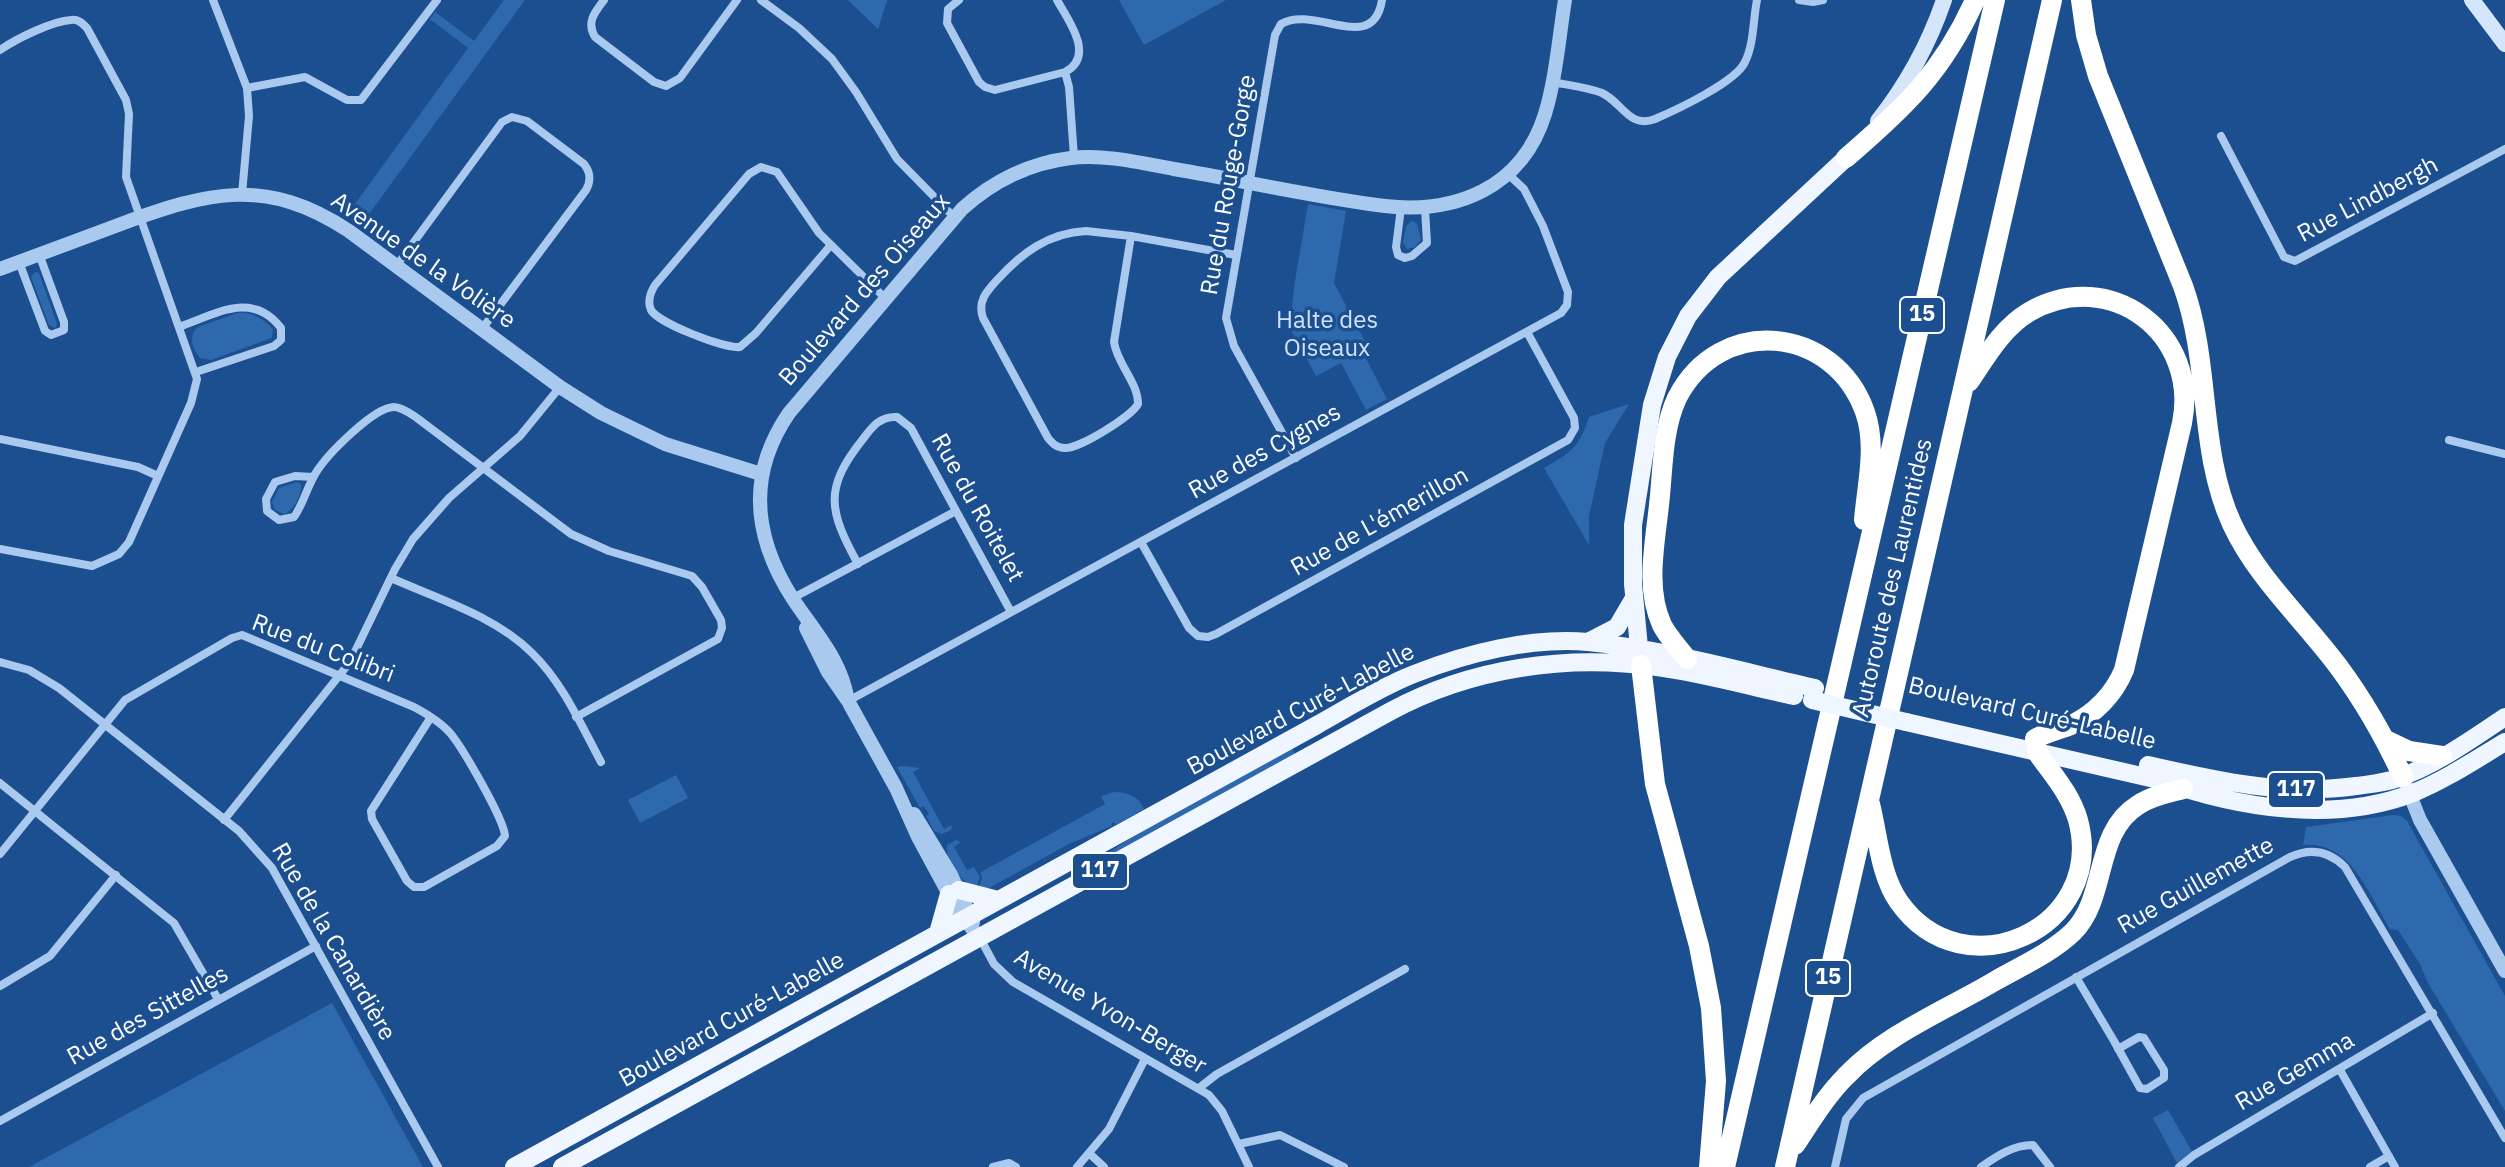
<!DOCTYPE html>
<meta charset="utf-8">
<style>
body{margin:0}
canvas{display:block;background:#1b4f8f}
</style>
<canvas width="2505" height="1167"></canvas>
<script>
const g = document.querySelector('canvas').getContext('2d');
g.lineJoin = 'round';
function fill(path, color) { g.fillStyle = color; g.fill(path, 'evenodd'); }
function strokePath(path, color, width, dash) { g.strokeStyle = color; g.lineWidth = width; g.lineCap = dash ? 'butt' : 'round'; g.setLineDash(dash || []); g.stroke(path); }
function label(font, color, halo, rows, align = 'center') {
  g.font = font + ' "IBM Plex Sans",sans-serif'; g.lineWidth = 7; g.setLineDash([]); g.textBaseline = 'middle'; g.strokeStyle = halo; g.fillStyle = color; for (const [text, x, y, turn = 0] of rows) {
    g.save(); g.translate(x, y); g.rotate((+turn || 0) * Math.PI / 180); g.textAlign = isNaN(turn) ? turn : align; if (halo) g.strokeText(text, 0, 0); g.fillText(text, 0, 0); g.restore();
  }
}
fill(new Path2D(`
 M504 0H525L361 225 347 215 468 48 430 19 435 12 474 41Z
 M848 0H887L878 29Z
 M1119 0H1226L1144 45Z
 M1308 204 1346 211 1334 283 1368 347 1362 351 1387 399 1366 410 1341 363 1316 376 1290 328 1294 287Z
 M1411 221 1417 223 1421 240 1415 247 1407 249 1403 243 1406 226Z
 M35 272 39 273 57 324 55 328 49 325 31 277Z
 M237 313C252 311 263 319 273 329L272 338 211 360 200 358C192 348 188 336 198 327Z
 M1629 404 1605 443 1589 516V545L1544 468C1571 452 1579 448 1589 417Z
 M297 482 301 484C302 494 294 511 284 514L275 510 272 502 279 488Z
 M1292 748 1295 754 1090 867 1089 865 1151 825Z
 M902 766 920 768 913 772 944 829 952 825 951 830 942 834 934 831 926 816 929 814 924 806 920 808 897 767Z
 M676 775 688 798 640 823 628 800Z
 M1114 792C1127 792 1140 797 1144 809L1117 824 1112 822V826L1069 844 989 888 978 889 982 879 981 872 1105 804 1101 796Z
 M2393 815 2401 816 2407 821 2505 996V1111L2428 983 2420 964 2398 930 2390 929C2369 894 2350 840 2303 845L2306 827Z
 M956 840 961 842 954 847 967 870 974 867 980 877 976 889C961 881 946 863 947 845Z
 M332 1003 423 1167H29Z
 M2168 1110 2194 1155 2179 1167 2153 1118Z`), '#2e69ad');
strokePath(new Path2D(`
 M213 0 247 88 249 116 242 194
 M604 0C595 12 586 22 595 37L654 82 666 86 680 78 737 0
 M761 0 799 28 832 59 856 92 897 159 954 217
 M959 0 948 9 947 23 979 82 985 87 995 90 1065 72C1096 56 1068 20 1057 0
 M1799 0 1813 2 1823 0
 M0 50C16 39 52 21 71 20 78 19 82 23 87 28L126 100 129 114 126 177 197 379 191 403 129 542 119 554 92 566 0 549
 M1065 72 1069 87 1074 157
 M1552 82C1568 85 1587 87 1602 93 1622 102 1629 129 1655 119 1676 110 1736 82 1745 62 1754 44 1753 20 1757 0
 M247 88 305 77 347 100H361L437 0
 M2221 136 2284 257 2295 261 2505 149
 M1401 208 1396 247 1398 255 1405 258 1412 256 1427 243 1425 209
 M1086 231 1131 236 1114 342C1117 364 1138 382 1138 404 1132 416 1079 449 1065 448 1057 448 1053 444 1048 438L983 318C977 301 987 291 998 279 1022 253 1048 233 1086 231Z
 M1131 236 1236 255
 M830 246 756 333 740 347C725 349 658 323 651 310 647 301 650 293 655 285L749 174 761 167 777 172 819 233 885 298
 M19 262 45 331 51 335 64 330V322L39 254
 M397 265 502 122 512 117 527 121 584 164C591 173 591 181 586 190L482 329
 M179 327C216 314 252 290 281 328V340L274 346 196 372
 M0 439 138 467 158 476
 M2449 440 2505 454
 M1296 458 1234 346 1226 318 1275 35 1281 24C1315 4 1373 56 1382 0
 M313 477 295 476 275 482 266 499 267 511 279 520 294 517C304 503 307 486 317 471 328 454 374 407 394 407 402 407 411 414 417 418L571 534 609 551 692 576 702 587 721 620 722 628 718 639 576 717
 M1141 542 1189 628 1198 636 1208 637 1216 634 1568 440 1575 428 1574 418 1527 332
 M858 564C829 511 823 489 863 439 872 427 880 416 897 417L911 428 1011 612
 M391 578C438 599 495 616 532 653 563 683 581 725 601 762
 M793 598 956 511
 M0 662 29 670 59 688 239 831 272 868 438 1167
 M848 701 1561 313 1567 305 1568 292 1543 226 1524 189 1507 173
 M0 783 174 923 218 999
 M224 820 350 662 395 569 413 539 449 498 520 436 560 387
 M0 854 125 700 232 638 242 635 414 707C427 714 441 722 451 734 463 749 504 819 505 836L497 846 424 887H414L407 881 372 819 371 811 431 717
 M980 938 994 964 1013 982 1209 1095 1222 1111 1249 1167
 M2076 977 2114 1041 2140 1088 2147 1089 2164 1078V1070L2144 1038 2139 1037 2118 1049
 M0 986 50 956 116 875
 M2340 1070 2395 1167
 M1199 1088 1217 1074 1405 969
 M0 1121 316 946
 M1239 1144 1280 1135 1344 1167
 M1090 1154 1104 1167
 M993 1167 1009 1163 1016 1167
 M1077 1167 1109 1129 1145 1059
 M1835 1167 1846 1119 1863 1098 2290 857C2310 848 2329 851 2345 867L2505 1138
 M1981 1167C1997 1156 2013 1145 2033 1145L2050 1167
 M2179 1167 2194 1155 2433 1013
 M2370 1167 2389 1156`), '#a9c9ee', 8);
strokePath(new Path2D(`
 M0 269C40 254 81 239 121 224 208 192 266 176 349 231L560 387 601 413 665 444 761 474
 M806 628 828 672 848 701 896 788 918 837 958 911 979 937
 M848 701C841 659 816 634 793 599 753 537 747 474 789 413L962 209C993 181 1030 163 1071 158 1105 154 1141 163 1174 169 1245 181 1314 197 1385 206 1456 214 1522 188 1545 114 1556 78 1559 37 1565 0
 M2406 785 2420 820 2505 971
 M914 814 951 875 973 922`), '#a9c9ee', 14);
strokePath(new Path2D(`
 M2472 0 2505 44
 M1878 121C1907 84 1929 44 1944 0`), '#d6e6fa', 16);
strokePath(new Path2D(`
 M1588 642 1617 627 1634 598
 M1640 658 1633 584V525L1652 405 1667 357 1688 316 1718 277 1846 158
 M1906 722 2159 780C2238 808 2333 824 2413 793 2445 780 2475 760 2505 742
 M2148 765C2218 781 2284 796 2356 786 2370 784 2385 783 2398 778 2436 765 2472 739 2505 717
 M959 890 998 900
 M938 933 949 894
 M514 1167 1317 725C1349 707 1381 687 1414 674 1467 653 1531 637 1588 642 1664 649 1740 671 1815 688
 M562 1167 1391 711C1471 668 1566 654 1657 667 1703 673 1748 686 1794 696`), '#f0f6ff', 18);
strokePath(new Path2D(`
 M2081 0 2086 35 2098 76 2183 286C2211 363 2198 450 2232 524 2257 578 2303 619 2338 666 2364 701 2385 738 2403 777
 M1846 158C1904 108 1943 72 1975 0
 M1969 382C1986 357 2002 328 2029 312 2110 265 2200 334 2182 423L2124 670C2114 694 2095 714 2071 725 2059 730 2047 732 2035 739
 M1687 659C1679 648 1668 637 1662 625 1645 588 1655 544 1659 505 1663 471 1662 430 1677 398 1720 314 1834 325 1865 412 1877 446 1867 484 1864 520
 M1641 665 1655 784 1699 946 1711 1008 1716 1081 1709 1167
 M2388 741 2409 751 2442 756
 M1870 804C1878 836 1880 875 1899 902 1964 994 2107 928 2078 820 2070 793 2052 774 2037 752
 M1795 1145C1811 1121 1826 1096 1846 1076 1886 1034 1946 1010 1995 981 2021 966 2051 953 2073 932 2108 897 2093 833 2138 805 2151 796 2168 793 2183 789
 M1725 1167 1995 0
 M1785 1167 2052 0`), '#fff', 20);
strokePath(new Path2D(`
 M1812 700 1906 722`), '#f0f6ff', 18);
for (const [x, y, w] of [
 [1922,315,44],
 [2296,790,56],
 [1100,871,56],
 [1828,978,44]
]) { const box = new Path2D(); box.roundRect(x - w / 2, y - 18, w, 36, 6); g.fillStyle = '#1b4f8f'; g.fill(box); strokePath(box, '#fff', 2); }
label('bold 22px', '#fff', null, [
 ["15",1922,315],
 ["117",2296,790],
 ["117",1100,871],
 ["15",1828,978]
]);
label('24px', '#fff', '#1b4f8f', [
 ["Rue du Rouge-Gorge",1229,185,-80],
 ["Rue Lindbergh",2368,200,-28],
 ["Avenue de la Volière",423,261,35],
 ["Boulevard des Oiseaux",865,290,-49],
 ["Rue des Cygnes",1265,452,-29],
 ["Rue du Roitelet",977,508,61],
 ["Rue de L'émerillon",1380,522,-29],
 ["Autoroute des Laurentides",1893,578,-77],
 ["Rue du Colibri",323,649,21],
 ["Boulevard Curé-Labelle",1301,710,-28],
 ["Boulevard Curé-Labelle",2032,714,13],
 ["Rue Guillemette",2196,886,-29],
 ["Rue de la Canardière",333,942,60],
 ["Avenue Yvon-Berger",1110,1012,31],
 ["Rue des Sittelles",148,1016,-29],
 ["Boulevard Curé-Labelle",732,1020,-29],
 ["Rue Gemma",2295,1072,-30]
]);
label('24px', '#cfe3fa', '#1b4f8f', [
 ["Halte des",1327,321],
 ["Oiseaux",1327,349]
]);
</script>
